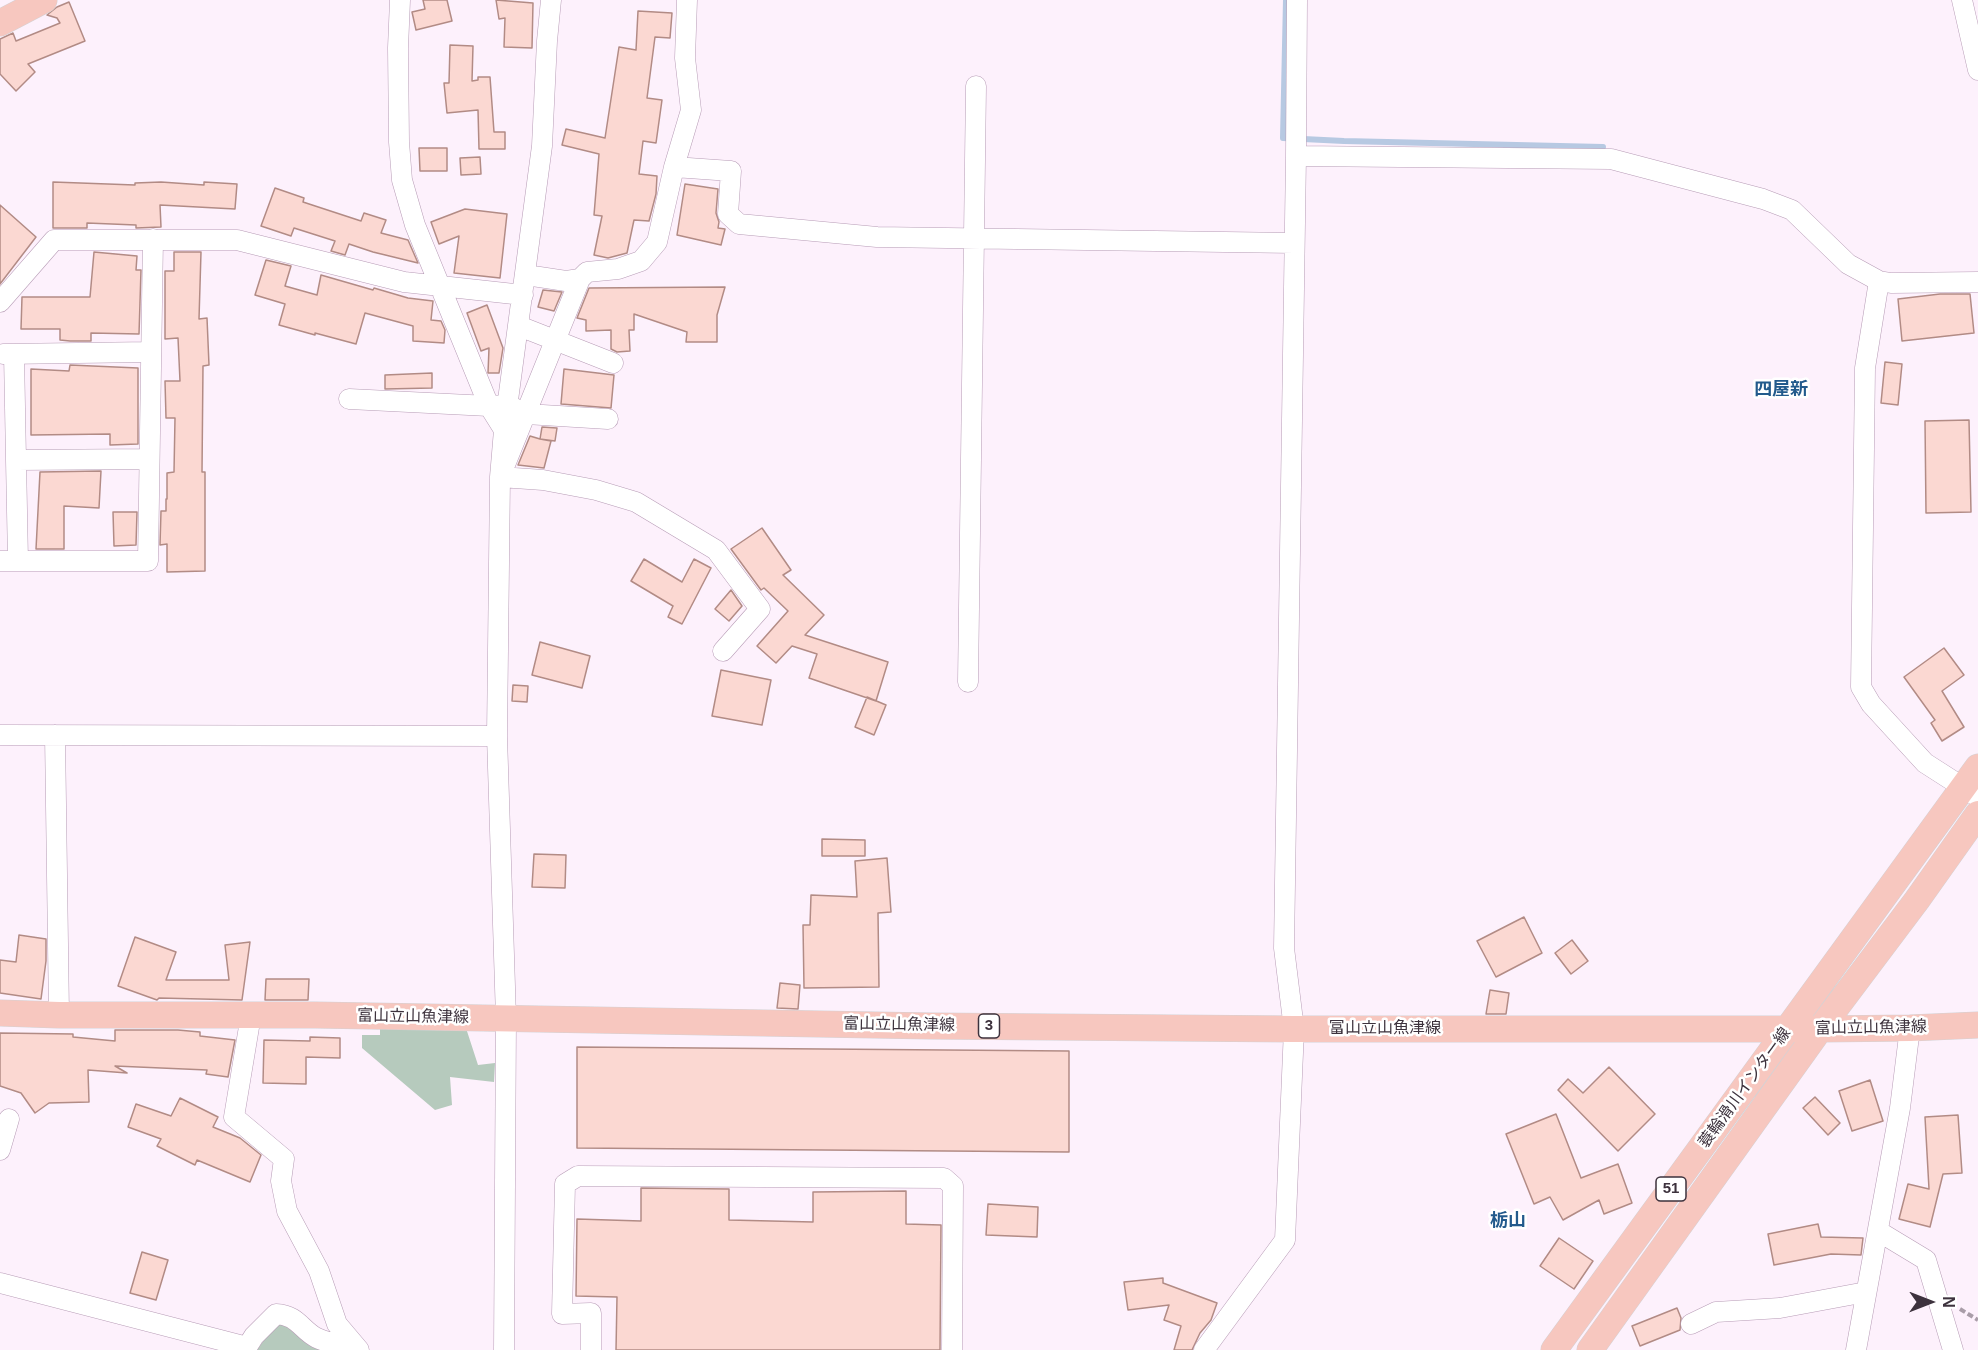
<!DOCTYPE html>
<meta charset="utf-8">
<style>
body{margin:0}
#map{position:relative;width:1978px;height:1350px;overflow:hidden;background:#fdf1fc;font-family:Helvetica,sans-serif}
canvas{display:block}
.north{position:absolute;left:1900px;top:1272px;width:60px;height:60px;-webkit-text-stroke:4px #fff;paint-order:stroke;rotate:90deg;font-size:16px;font-weight:700;line-height:24px;text-align:center;color:#3d323d}
.north::after{content:'';display:block;margin:auto;width:21px;height:27px;background:#3d323d;clip-path:polygon(50% 0,100% 100%,50% 72%,0 100%)}
</style>
<div id="map">
<canvas width="1978" height="1350"></canvas>
<div class="north">N</div>
</div>
<script>
const g = document.querySelector('canvas').getContext('2d');
g.lineJoin = 'round';
function fill(path, color) { g.fillStyle = color; g.fill(path, 'evenodd'); }
function strokePath(path, color, width, dash) { g.strokeStyle = color; g.lineWidth = width; g.lineCap = dash ? 'butt' : 'round'; g.setLineDash(dash || []); g.stroke(path); }
function label(font, color, halo, rows, align = 'center') {
  g.font = font + ' Helvetica,"Noto Sans JP",sans-serif'; g.lineWidth = 5; g.setLineDash([]); g.textBaseline = 'middle'; g.strokeStyle = halo; g.fillStyle = color; for (const [text, x, y, turn = 0] of rows) {
    g.save(); g.translate(x, y); g.rotate((+turn || 0) * Math.PI / 180); g.textAlign = isNaN(turn) ? turn : align; if (halo) g.strokeText(text, 0, 0); g.fillText(text, 0, 0); g.restore();
  }
}
fill(new Path2D(`
 M380 1025H465L478 1065 495 1063 494 1082 450 1077 452 1105 435 1110 362 1048V1035H380Z
 M282 1321 324 1350H257L274 1325Z`), '#b6cabd');
strokePath(new Path2D(`
 M1286 0 1283 138 1344 141 1603 147`), '#b7c9e2', 6);
const building = new Path2D(`
 M423 0H447L452 21 416 30 412 12 425 9Z
 M496 0 533 3 532 48 504 47 505 18 499 19Z
 M69 2 85 41 28 64 35 72 16 91 0 74V39L13 33 16 41 60 23 57 18 47 15 57 7Z
 M638 11 672 13 670 38 655 37 647 98 662 100 656 143 643 141 639 174 657 176 656 194 649 221 634 220 627 253 608 258 594 255 602 216 594 215 599 154 562 145 566 129 605 138 619 47 636 50Z
 M450 45 473 46 472 81 478 80V77H490L494 132H505V149H479L478 110 447 113 444 83H449Z
 M419 148H447V171H420Z
 M480 157 481 174 461 175 460 158Z
 M53 182 135 185V183L161 182 204 185V182L237 184 235 209 160 205 161 227 136 228V225L87 223V228H53Z
 M685 184 718 189 716 213 719 222 718 228 725 229 721 245 677 235Z
 M275 188 304 198 303 202 361 221 364 213 386 220 381 233 408 240 418 263 373 252 349 244 345 255 331 251 335 241 294 228 291 236 261 226Z
 M0 205 36 237 0 284Z
 M465 209 507 214 500 278 454 273 459 236 439 244 431 222Z
 M94 252 137 256 136 270H141L139 334 91 333V341H70L60 340V329H21L22 297H90Z
 M174 252H201L199 319 207 318 209 365 203 366 202 472H205V571L167 572V544L160 545 161 511H166V499H167V473L174 472 175 418H166L165 381H180L178 338 165 339V271H174Z
 M266 260 291 266 285 286 317 295 321 275 373 290 374 288 408 298 433 301 431 320 441 321 445 330 444 343 413 341V326L365 313 356 344 315 333V335L279 325 285 304 255 295Z
 M725 287 717 315V342H686L687 332 634 314V330H629L630 351 617 352 611 349V330L586 331V320L577 318 589 288Z
 M543 290 562 292 554 311 538 307Z
 M1940 294H1970L1974 333 1902 341 1898 299Z
 M487 305 503 348 499 373H488L489 348 481 351 467 313Z
 M1885 362 1902 364 1898 405 1881 403Z
 M70 365 138 368V444L110 445V434L31 435V369L69 371Z
 M564 369 614 375 611 408 561 404Z
 M432 373V388L385 389V375Z
 M1969 420 1971 512 1926 513 1925 421Z
 M542 427 557 428 555 441 540 439 551 441 544 468 518 465 530 436 540 439Z
 M101 471 99 508 64 506V549H36L40 472Z
 M113 512H137L136 545 114 546Z
 M762 528 791 570 783 575 824 615 805 635 888 662 876 701 809 678 817 654 792 646 776 663 757 646 788 611 764 588 761 590 731 549Z
 M644 559 682 582 694 559 711 568 682 624 668 617 673 606 631 581Z
 M731 590 742 606 729 621 715 609Z
 M540 642 590 656 582 688 532 675Z
 M1944 648 1964 675 1942 691 1964 727 1942 741 1931 723 1935 720 1904 677Z
 M721 670 771 680 762 725 712 716Z
 M513 685 528 686 527 702 512 701Z
 M867 697 886 705 874 735 855 727Z
 M822 839 865 840V856H822Z
 M534 854 566 855 565 888 532 887Z
 M887 858 891 912 878 913 879 987 804 988 803 925H810L811 895 857 897 855 861Z
 M1524 917 1542 953 1496 977 1477 941Z
 M19 935 46 939V961L41 999 0 993V960L16 962Z
 M135 937 176 952 166 980H229L225 945 250 942 242 1000 159 998 157 1000 118 986Z
 M1572 940 1588 961 1571 974 1555 953Z
 M266 979H309L308 1000H265Z
 M780 983 800 985 798 1009 777 1008Z
 M1490 990 1509 993 1506 1014H1486Z
 M115 1030H178L200 1032V1036L235 1040 228 1077 206 1074 207 1070 115 1066 127 1073 88 1070 89 1102 49 1103 35 1113 21 1093 0 1086V1033L73 1034V1037L115 1041Z
 M310 1037 340 1038V1058L306 1057V1084L263 1083 264 1040 310 1041Z
 M577 1047 1069 1051V1152L577 1148Z
 M1609 1067 1655 1114 1618 1151 1558 1090 1568 1079 1583 1093Z
 M1870 1080 1883 1121 1852 1131 1839 1091Z
 M1815 1097 1840 1123 1828 1135 1803 1108Z
 M180 1098 218 1117 213 1127 240 1138 261 1155 250 1182 197 1160 195 1165 157 1146 161 1139 128 1127 136 1104 171 1116Z
 M1556 1114 1581 1178 1618 1164 1632 1203 1604 1214 1599 1200 1563 1220 1550 1197 1534 1204 1506 1134Z
 M1958 1115 1962 1173 1943 1174 1930 1227 1899 1219 1908 1184 1929 1189 1925 1117Z
 M641 1188 729 1189V1220L813 1222V1192L906 1191V1224L941 1225 940 1350H616L617 1297 576 1296 577 1219 641 1221Z
 M988 1204 1038 1207 1037 1237 986 1235Z
 M1818 1224 1821 1237 1863 1238 1861 1255 1831 1254 1774 1265 1768 1234Z
 M1559 1238 1593 1261 1574 1289 1540 1266Z
 M142 1252 168 1260 156 1300 130 1293Z
 M1163 1278V1283L1217 1303 1211 1320 1200 1333 1192 1350H1174L1181 1326 1164 1320 1169 1305 1128 1310 1124 1282Z
 M1677 1308 1681 1318 1680 1330 1640 1346 1632 1326Z`);
fill(building, '#fbd8d2');
strokePath(building, '#b28b85', 1.5);
const minor = new Path2D(`
 M400 0 398 48 399 142 402 180 415 225 489 406 504 430
 M1962 0 1978 70
 M1296 156 1611 159 1763 199 1792 210 1848 264 1879 281 1891 283 1978 282
 M674 167 691 110 685 58 687 0
 M526 275 566 281 580 279 587 272 618 269 641 261 657 242 674 167 731 171 728 214 739 224 877 237 1294 243
 M580 279 500 477 543 480 596 490 636 502 716 550 760 609 723 651
 M1879 281 1865 368 1861 687 1871 704 1925 763 1978 797
 M0 302 54 240H237L404 282 523 295
 M519 326 613 363
 M3 354 151 352
 M14 354 16 460 149 459
 M349 399 489 406 508 405 526 414 608 419
 M16 460 18 561
 M0 561H148L153 239
 M968 682 976 86
 M0 735 497 736
 M55 735 59 1015
 M251 1015 234 1117 284 1159 281 1181 287 1211 319 1271 337 1324 359 1350
 M0 1150 9 1119
 M1878 1231 1926 1260 1953 1350
 M0 1283 247 1347 254 1336 276 1314C298 1315 301 1330 317 1338 329 1344 343 1345 356 1347
 M1691 1324 1716 1312 1780 1308 1866 1292
 M504 1350 506 1018 497 736 500 477 504 430 542 146 547 41 551 0
 M591 1350V1313L562 1314 565 1184 578 1176 944 1178 953 1186 952 1350
 M1204 1350 1285 1240 1294 1029 1284 948 1296 156 1297 0
 M1856 1350 1900 1108 1910 1028`);
const major = new Path2D(`
 M0 23 44 0
 M0 1013 59 1015H315L931 1026 1294 1029H1820L1910 1028 1978 1025
 M1554 1350 1978 767
 M1590 1350 1820 1029 1917 900 1978 814`);
strokePath(minor, '#b79cb6', 21);
strokePath(major, '#d4d2d4', 27);
strokePath(new Path2D(`
 M1960 1309 1978 1320`), '#a99da8', 4, [6, 3]);
strokePath(minor, '#fff', 20);
strokePath(major, '#f7c7bf', 26);
for (const [x, y, w] of [
 [989,1026,21],
 [1671,1189,30]
]) { const box = new Path2D(); box.roundRect(x - w / 2, y - 12, w, 24, 4.5); g.fillStyle = '#fff'; g.fill(box); strokePath(box, '#3d323d', 1.5); }
label('bold 15px', '#3d323d', null, [
 ["3",989,1026],
 ["51",1671,1189]
]);
label('16px', '#3d323d', '#fff', [
 ["富山立山魚津線",413,1017,1],
 ["富山立山魚津線",899,1025,1],
 ["富山立山魚津線",1871,1028,-1],
 ["富山立山魚津線",1385,1029],
 ["蓑輪滑川インター線",1745,1088,-54]
]);
label('bold 18px', '#225a8c', '#fff', [
 ["四屋新",1781,390],
 ["栃山",1508,1221]
]);
</script>
